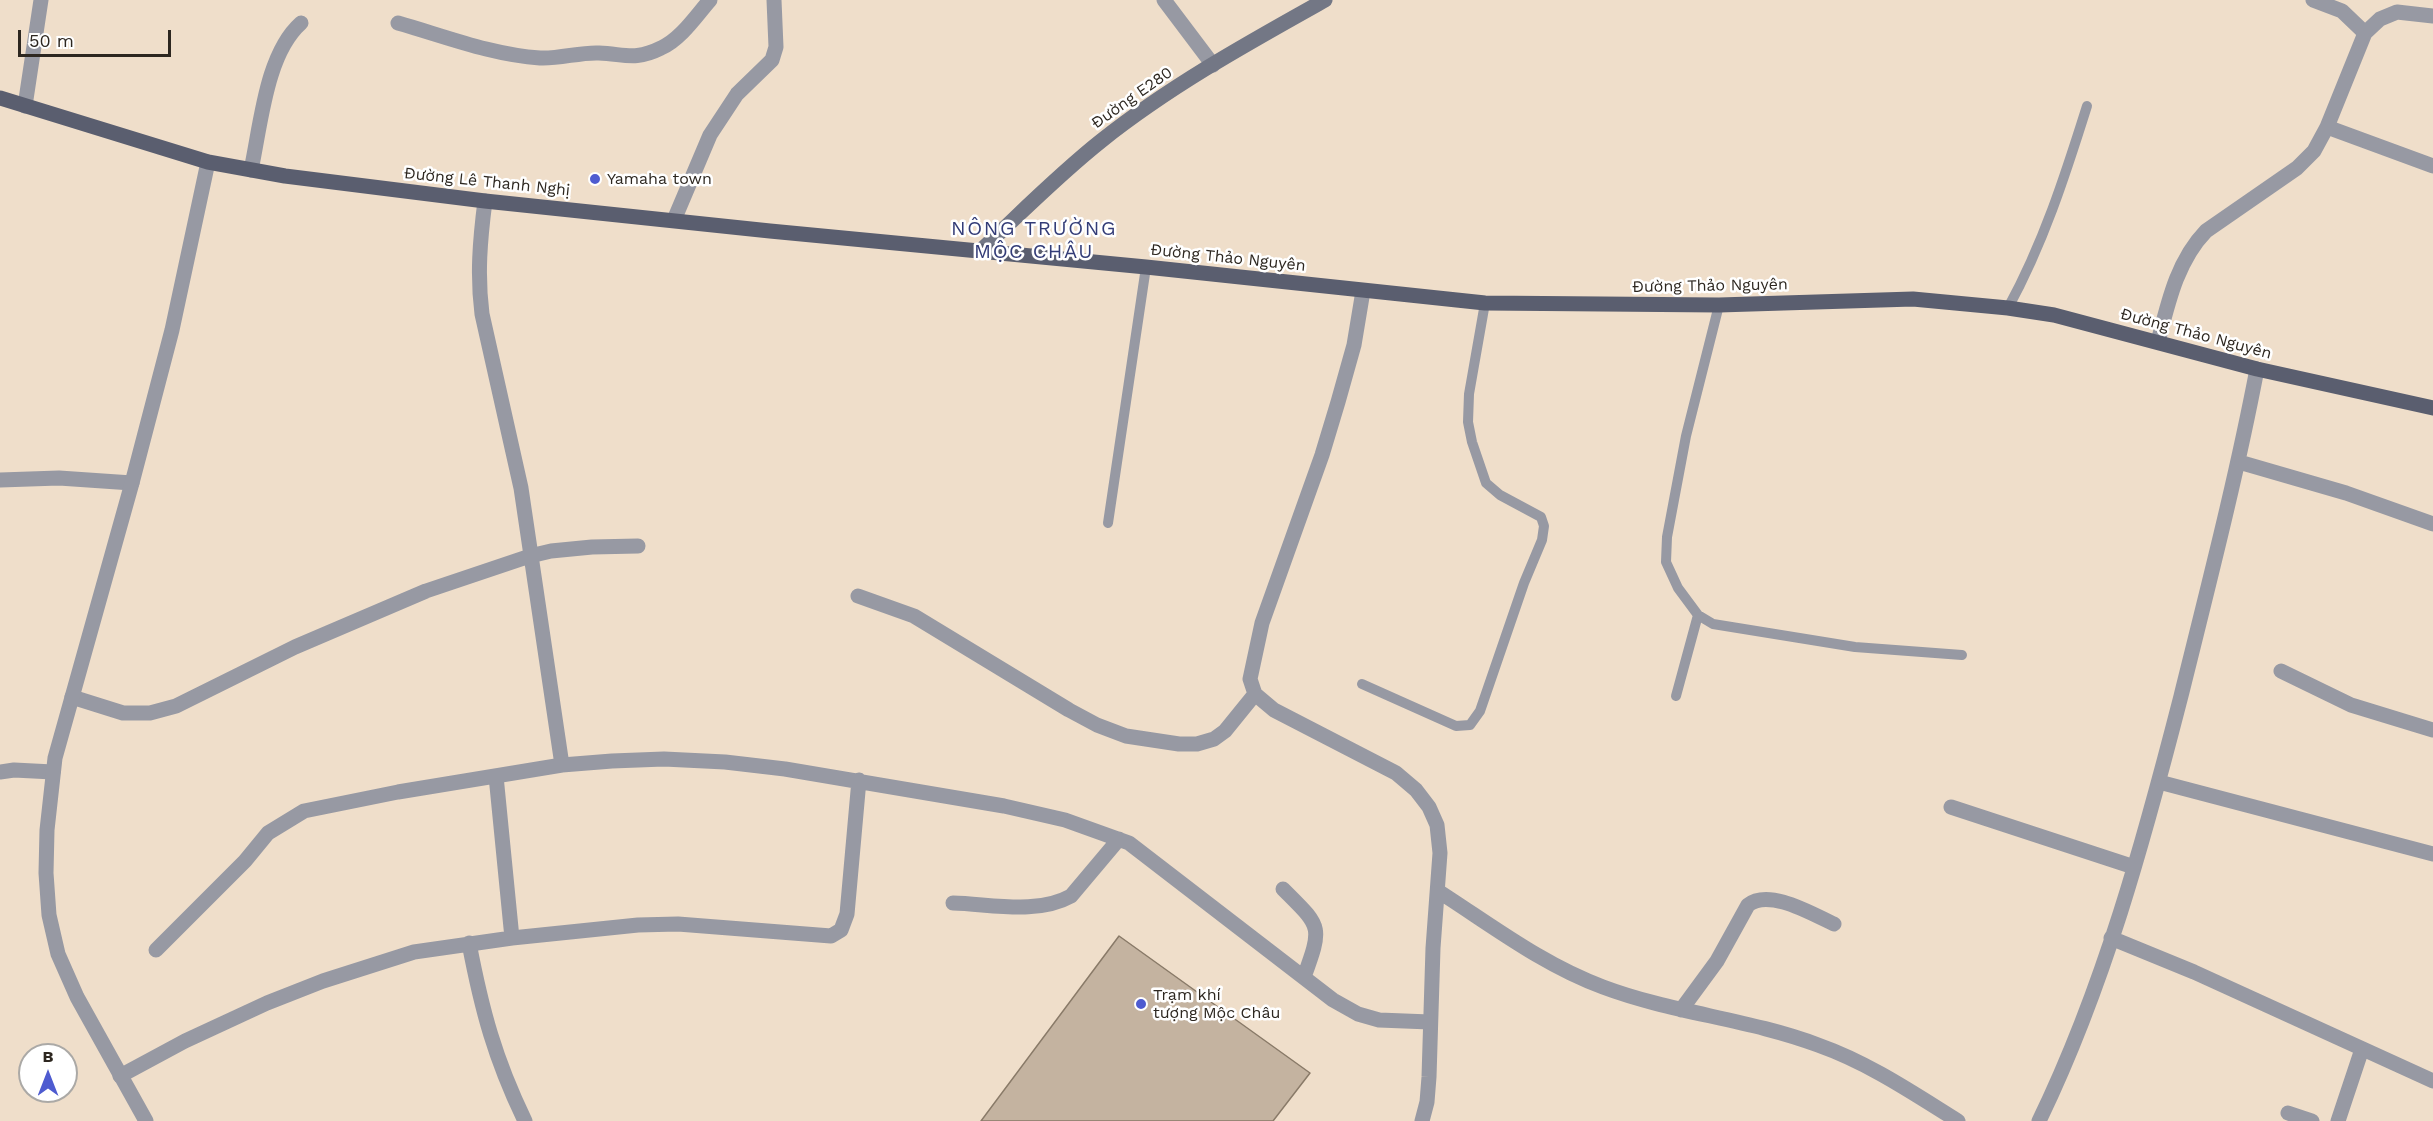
<!DOCTYPE html>
<meta charset="utf-8">
<style>
body{margin:0}
#map{position:relative;width:2433px;height:1121px;overflow:hidden;background:#efdeca;font-family:"Work Sans",sans-serif}
canvas{display:block}
.north{position:absolute;left:18px;top:1043px;width:60px;height:60px;box-sizing:border-box;background:#fff;border:2px solid #aba9a6;border-radius:50%;rotate:0deg;font-size:16px;font-weight:700;line-height:24px;text-align:center;color:#2d2720}
.north::after{content:'';display:block;margin:auto;width:21px;height:27px;background:#4e5bd0;clip-path:polygon(50% 0,100% 100%,50% 72%,0 100%)}
.scale{position:absolute;left:18px;top:30px;width:153px;height:27px;box-sizing:border-box;border:3px solid #2d2720;border-top:0;padding-left:8px;font-size:18px;line-height:21px;white-space:nowrap;color:#2d2720;-webkit-text-stroke:4px #fff;paint-order:stroke}
</style>
<div id="map">
<canvas width="2433" height="1121"></canvas>
<div class="north">B</div>
<div class="scale">50 m</div>
</div>
<script>
const g = document.querySelector('canvas').getContext('2d');
g.lineJoin = 'round';
function fill(path, color) { g.fillStyle = color; g.fill(path, 'evenodd'); }
function strokePath(path, color, width, dash) { g.strokeStyle = color; g.lineWidth = width; g.lineCap = dash ? 'butt' : 'round'; g.setLineDash(dash || []); g.stroke(path); }
function label(font, color, halo, rows, align = 'center') {
  g.font = font + ' "Work Sans",sans-serif'; g.lineWidth = 5; g.setLineDash([]); g.textBaseline = 'middle'; g.strokeStyle = halo; g.fillStyle = color; for (const [text, x, y, turn = 0] of rows) {
    g.save(); g.translate(x, y); g.rotate((+turn || 0) * Math.PI / 180); g.textAlign = isNaN(turn) ? turn : align; if (halo) g.strokeText(text, 0, 0); g.fillText(text, 0, 0); g.restore();
  }
}
const building = new Path2D(`
 M1119 936 1310 1073 1273 1121H981Z`);
fill(building, '#c4b3a0');
strokePath(building, '#897a68', 1.5);
strokePath(new Path2D(`
 M1719 305 1686 436 1667 537 1666 562 1678 588 1698 615 1713 624 1855 647 1962 655
 M2008 308C2043 244 2065 176 2087 106
 M1108 523 1146 267
 M1362 684 1456 726 1470 725 1480 711 1524 583 1542 540 1544 526 1541 517 1500 495 1486 483 1472 442 1468 422 1469 394 1485 303
 M1676 696 1698 615`), '#9799a3', 10);
strokePath(new Path2D(`
 M1164 0 1213 65
 M2313 0 2342 11 2365 33
 M398 23C444 36 492 55 540 58 560 59 580 52 599 53 625 54 635 61 661 48 681 39 696 16 710 0
 M25 106 41 0
 M2327 127 2433 166
 M251 170C261 124 266 54 301 23
 M485 201C480 240 477 275 482 314L521 488 562 765
 M674 220 710 135 737 94 772 60 776 47 774 0
 M1363 291 1354 345 1338 402 1322 455 1262 623 1250 679 1255 694 1274 710 1396 773 1416 790 1429 807 1437 825 1440 853 1433 948 1429 1077 1427 1102 1422 1121
 M2158 342C2168 303 2177 261 2206 231L2297 168 2314 151 2327 127 2365 33 2380 19 2397 12 2433 16
 M2239 462 2346 493 2433 524
 M0 480 59 478 132 483
 M858 596 914 616 1069 710 1097 725 1126 736 1179 744H1197L1214 739 1225 731 1255 694
 M2281 671 2351 705 2433 730
 M72 697 123 713H150L176 706 295 647 426 591 530 556 551 551 592 547 638 546
 M0 772 14 770 53 772
 M496 776 512 938
 M2159 782 2433 854
 M1951 807 2134 867
 M1283 889C1321 927 1323 925 1304 977
 M1438 891C1491 925 1543 965 1603 987 1672 1013 1749 1019 1818 1045 1869 1063 1913 1093 1958 1121
 M953 903C991 904 1037 915 1071 896L1119 839
 M2111 938 2194 972 2433 1081
 M469 943C482 1011 495 1059 525 1121
 M156 950 245 861 268 833 304 811 398 792 562 765 612 761 664 759 725 762 785 769 1004 806 1065 820 1129 843 1333 1000 1358 1014 1379 1020 1430 1022
 M1681 1010 1717 961 1748 905C1769 888 1812 914 1834 924
 M120 1076 185 1041 267 1003 323 981 414 952 512 938 638 925 678 924 831 936 841 930 847 914 859 780
 M2288 1113 2312 1121
 M2039 1121C2104 987 2144 840 2181 696 2208 587 2236 479 2257 369
 M2338 1121 2362 1049`), '#9799a3', 15);
strokePath(new Path2D(`
 M146 1121 77 997 58 954 49 915 46 873 47 830 55 758 132 483 172 330 208 162`), '#9799a3', 15);
strokePath(new Path2D(`
 M979 252C1019 215 1058 175 1101 141 1170 86 1248 43 1325 0`), '#737785', 15);
strokePath(new Path2D(`
 M0 98 208 162 285 176 485 201 770 231 1146 267 1485 303 1719 305 1913 299 2008 308 2054 315 2257 369 2433 408`), '#5a5e6f', 15);
for (const [x, y, r, color] of [
 [595,179,6,"#4e5bd0"],
 [1141,1004,6,"#4e5bd0"]
]) { const dot = new Path2D(); dot.arc(x, y, r, 0, 2 * Math.PI); g.fillStyle = color; g.fill(dot); strokePath(dot, '#fff', 2); }
label('16px', '#2d2720', '#fff', [
 ["Đường E280",1132,98,-35],
 ["Đường Lê Thanh Nghị",487,182,6],
 ["Đường Thảo Nguyên",1228,258,6],
 ["Đường Thảo Nguyên",1710,286,-1],
 ["Đường Thảo Nguyên",2196,334,15]
]);
label('16px', '#2d2720', '#fff', [
 ["Yamaha town",607,179],
 ["Trạm khí",1153,995],
 ["tượng Mộc Châu",1153,1013]
], 'left');
g.letterSpacing = '1.5px';
label('20px', '#333c77', '#fff', [
 ["NÔNG TRƯỜNG",1034,229],
 ["MỘC CHÂU",1034,252]
]);
g.letterSpacing = '0px';
</script>
